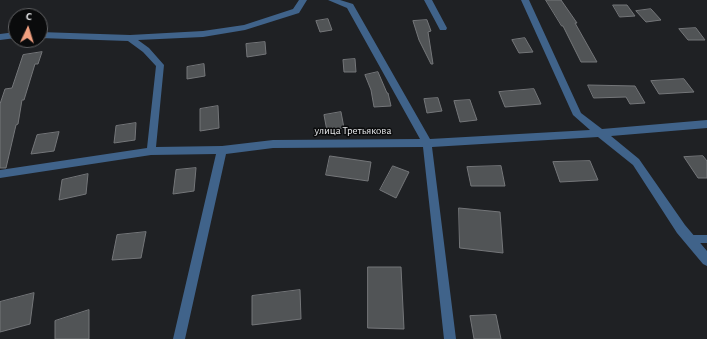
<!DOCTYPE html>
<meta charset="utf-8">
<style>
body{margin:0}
#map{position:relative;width:707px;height:339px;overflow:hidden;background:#1f2124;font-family:"Alegreya Sans",sans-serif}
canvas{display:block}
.north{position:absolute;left:8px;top:8px;width:40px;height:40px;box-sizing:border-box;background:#0a0b0c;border:1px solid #616264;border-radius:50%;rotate:4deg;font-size:11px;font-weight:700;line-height:16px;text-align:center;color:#e4e5e7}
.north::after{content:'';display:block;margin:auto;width:14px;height:18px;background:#f2a080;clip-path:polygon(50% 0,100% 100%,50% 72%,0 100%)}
</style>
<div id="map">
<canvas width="707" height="339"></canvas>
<div class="north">С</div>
</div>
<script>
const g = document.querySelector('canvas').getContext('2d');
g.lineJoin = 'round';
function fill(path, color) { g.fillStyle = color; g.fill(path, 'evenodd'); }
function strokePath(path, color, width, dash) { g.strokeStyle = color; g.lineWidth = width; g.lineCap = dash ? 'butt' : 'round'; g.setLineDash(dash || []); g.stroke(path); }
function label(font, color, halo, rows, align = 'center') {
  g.font = font + ' "Alegreya Sans",sans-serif'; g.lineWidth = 3; g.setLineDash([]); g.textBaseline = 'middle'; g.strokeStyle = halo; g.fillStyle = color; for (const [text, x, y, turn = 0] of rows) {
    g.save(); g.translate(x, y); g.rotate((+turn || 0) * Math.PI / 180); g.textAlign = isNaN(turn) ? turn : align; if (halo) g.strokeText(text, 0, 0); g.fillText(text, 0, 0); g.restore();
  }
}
const building = new Path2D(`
 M546 0H561L577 23H575L597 62H581L563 26H562Z
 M613 5H627L635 16 620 17Z
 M651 9 661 20 646 22 636 11Z
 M328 19 332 30 320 32 316 21Z
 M427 20 431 31 428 32 433 64H431L419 40 413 21Z
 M696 28 705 40H688L679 29Z
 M525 38 533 52 519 53 512 40Z
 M265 42 266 54 247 57 246 44Z
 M42 52 38 64H35L24 100H22L18 124 16 125 6 168H0V104L5 89 12 88 23 55Z
 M355 59 356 72H344L343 60Z
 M204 64 205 76 187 79V67Z
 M378 72 387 93H388L391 106 374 107 371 90 365 75Z
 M684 79 694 92 659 94 651 81Z
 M588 85 635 86 645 103 630 104 626 97 594 98Z
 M534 89 541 104 505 107 499 92Z
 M438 98 442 111 427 113 424 99Z
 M470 100 477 120 460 122 454 101Z
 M218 106 219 128 200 131V109Z
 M341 112 344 128 327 131 324 115Z
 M136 123 135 140 114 143 116 126Z
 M59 132 54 151 31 154 37 135Z
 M330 156 371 162 368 181 326 175Z
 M703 156 707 161V178H698L684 157Z
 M590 161 598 180 560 182 553 162Z
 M393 166 409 172 396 198 380 190Z
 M501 166 505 186H471L467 167Z
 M196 168 194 191 173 194 176 170Z
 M88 174 86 194 59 200 62 180Z
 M459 208 500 212 503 253 460 248Z
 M146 232 141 258 112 260 117 235Z
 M368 267H401L404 329 368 328Z
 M300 290 301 319 252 325V296Z
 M34 293 30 324 0 332V302Z
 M89 310V339H55V321Z
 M496 315 501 339H474L470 316Z`);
fill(building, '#515456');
strokePath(building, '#747679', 1);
fill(new Path2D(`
 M690 235H707V243H690L687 242 686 239 687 236Z`), '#40638a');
fill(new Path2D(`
 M299 0H307L299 13 245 30 203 37 138 40 149 48 164 65 156 147 222 146 273 140 420 139 347 8 328 0H340L353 4 430 139 590 130 573 115 521 0H529L581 113 602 129 707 120V128L611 136 639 159 685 225 707 251V266L703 264 677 233 633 165 598 137 432 147 456 339H444L423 147 273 148 226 154 185 339H173L216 154 151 155 0 178V170L147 148 156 66 143 52 128 41 40 38V32L130 35 203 31 244 25 293 9Z
 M424 0H432L447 28 446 30H440Z
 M16 32V38L0 40V34Z`), '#40638a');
label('11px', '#e4e5e7', '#0a0b0c', [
 ["улица Третьякова",353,131]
]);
</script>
